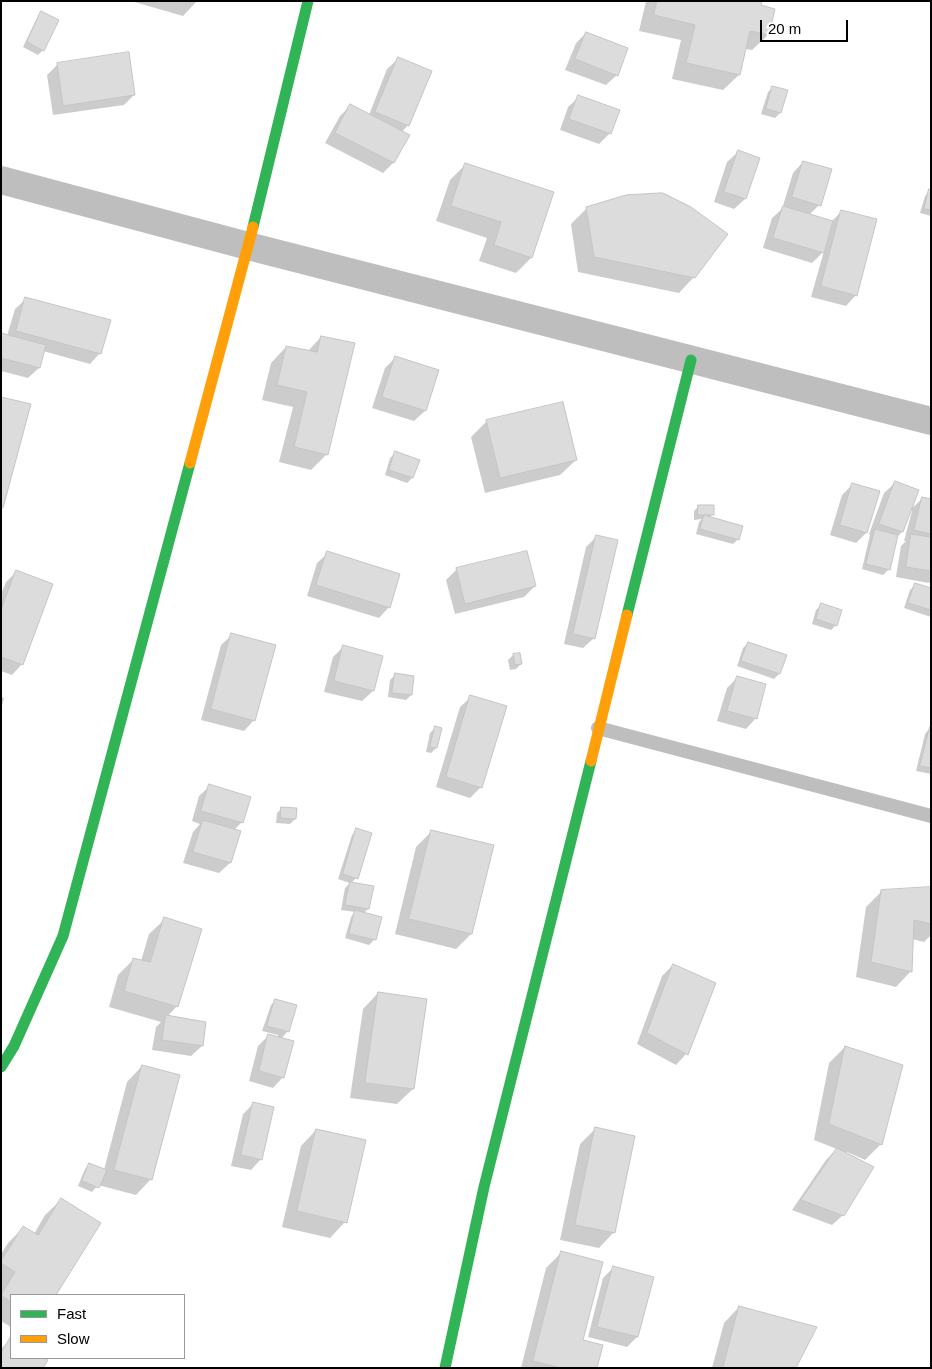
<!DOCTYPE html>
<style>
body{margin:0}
#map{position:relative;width:932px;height:1369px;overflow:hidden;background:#fff;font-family:Arial,sans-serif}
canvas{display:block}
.frame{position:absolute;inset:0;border:2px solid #000;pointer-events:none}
.legend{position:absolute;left:10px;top:1294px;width:175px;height:65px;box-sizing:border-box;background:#fff;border:1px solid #999;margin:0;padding:6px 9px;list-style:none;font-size:15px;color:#000}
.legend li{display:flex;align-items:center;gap:10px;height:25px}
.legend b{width:25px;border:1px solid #999}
.scale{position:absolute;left:760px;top:20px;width:88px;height:22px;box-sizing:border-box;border:2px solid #000;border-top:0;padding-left:6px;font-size:15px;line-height:18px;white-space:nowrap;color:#000;-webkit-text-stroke:4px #fff;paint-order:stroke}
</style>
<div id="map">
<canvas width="932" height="1369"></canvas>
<div class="frame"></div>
<ul class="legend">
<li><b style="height:6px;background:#30b455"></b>Fast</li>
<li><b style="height:6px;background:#ff9f0a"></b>Slow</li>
</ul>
<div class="scale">20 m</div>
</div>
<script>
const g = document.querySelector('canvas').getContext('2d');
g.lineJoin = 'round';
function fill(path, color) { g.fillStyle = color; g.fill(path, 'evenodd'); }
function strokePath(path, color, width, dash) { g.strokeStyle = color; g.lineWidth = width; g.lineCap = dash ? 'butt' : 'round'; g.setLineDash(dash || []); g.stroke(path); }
fill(new Path2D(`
 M131 1H197L183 16Z
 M646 1H761L759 6 773 10 768 35 752 50 745 49 739 75 723 90 672 79 681 40 639 31Z
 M42 13 43 50 38 55 23 47 37 18Z
 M586 33 617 75 606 85 565 70 576 43Z
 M398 59 408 125 402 132 393 163 383 173 325 143 340 116 351 105 369 115 387 69Z
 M58 64 134 95 124 105 53 115 47 75Z
 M773 87 780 113 775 118 761 114 768 92Z
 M579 97 610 133 599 144 560 130 568 107Z
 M738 152 758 159 745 199 734 209 714 202 727 162Z
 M803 162 819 205 809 215 831 222 842 211 856 295 846 306 811 297 824 251 812 263 763 248 772 218 782 209 793 173Z
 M465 165 531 258 516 273 479 261 487 238 436 221 450 180Z
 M930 191H931V216L920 213 925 196Z
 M587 208 694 277 679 293 578 272 571 224Z
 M26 299 100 353 90 364 43 351 39 368 28 378 1 371V335L7 336 15 309Z
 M321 337 327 454 311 470 279 462 293 407 262 400 271 363 286 347 307 352Z
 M395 358 425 411 414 421 372 408 385 368Z
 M487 421 576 460 560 475 485 493 471 437Z
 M395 453 418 461 412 478 407 483 385 475 390 458Z
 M895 483 902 532 897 537 888 570 883 575 862 569 870 535 869 534 884 493Z
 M853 484 866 533 856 543 830 535 842 495Z
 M923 498 931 500V581L929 583 896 577 901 546 906 541H904L912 511 910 510Z
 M699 506 713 514 709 518 738 539 733 544 696 534 699 522 702 519 694 520V511Z
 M597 536 594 638 583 648 564 644 586 547Z
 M328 553 389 607 379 618 307 596 317 563Z
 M457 569 535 586 524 597 455 614 446 580Z
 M16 572 22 664 12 675 1 671V594L6 582Z
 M915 585 931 589V617L904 608 910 590Z
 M821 605 836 625 831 630 812 624 816 610Z
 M232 635 254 720 244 731 201 720 221 645Z
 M748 643 779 674 774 679 737 666 743 648Z
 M343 647 382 656 373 691 362 701 324 692 333 657Z
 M519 654 521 664 516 669 510 670 508 660 513 655Z
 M395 675 411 695 406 700 388 697 390 680Z
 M737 678 756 718 746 729 717 721 727 688Z
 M1 697 4 698 1 709Z
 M471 697 481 787 470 798 436 787 460 707Z
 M435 728 436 748 431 753 426 752 430 733Z
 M930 728 931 729V774L916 771 925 734Z
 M210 786 242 822 234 830 239 832 230 863 219 873 183 863 193 832 200 824 192 821 199 796Z
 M282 808 295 819 290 824 276 823 277 813Z
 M357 830 356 878 351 883 372 887 368 909 363 914 374 940 369 945 345 938 351 917 355 912 341 910 345 888 350 883 338 879 352 835Z
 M432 831 471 934 456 949 395 934 416 847Z
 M931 889V935L924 942 912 939 911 971 896 987 856 977 866 907 882 891Z
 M165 919 177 1006 167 1017 202 1046 191 1056 152 1050 156 1027 161 1022 109 1007 118 975 134 959 141 961 149 934Z
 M673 965 715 984 686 1054 676 1065 637 1044 662 976Z
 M378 993 413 1089 397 1104 350 1098 363 1009Z
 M276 1000 296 1006 287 1032 281 1039 283 1077 273 1088 249 1081 258 1046 269 1035 277 1038 278 1035 262 1031 271 1005Z
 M845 1047 881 1144 865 1160 847 1152 843 1215 832 1225 792 1210 826 1160 837 1149 814 1140 829 1063Z
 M142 1066 151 1179 136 1195 98 1185 92 1192 78 1186 85 1169 90 1164 104 1170 127 1082Z
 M253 1104 261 1159 251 1170 231 1166 243 1114Z
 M595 1129 614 1232 599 1248 560 1240 580 1144Z
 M316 1130 345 1222 330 1238 282 1227 301 1146Z
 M61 1200 99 1223 55 1295H11V1327L1 1321V1254L8 1243 24 1227 34 1234 45 1215Z
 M562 1252 581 1341 596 1368H521L546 1268Z
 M613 1268 637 1337 627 1347 588 1337 603 1278Z
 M739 1307 795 1368H712L724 1323Z
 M11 1339V1358H42L46 1360 1 1368V1349Z`), '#0003');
const building = new Path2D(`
 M657 1H762L761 5 775 9 769 35 750 31 740 75 686 63 695 25 654 15Z
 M41 11 59 20 44 51 27 42Z
 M586 32 628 48 618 76 575 59Z
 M129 52 135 95 63 106 57 63Z
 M398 57 432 71 409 126 375 112Z
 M772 86 788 90 781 113 766 109Z
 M578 95 620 110 611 134 569 119Z
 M350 104 410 135 394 163 335 133Z
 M738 150 760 158 746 199 724 192Z
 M803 161 832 169 821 206 792 197Z
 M465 163 554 192 532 258 494 245 501 222 451 206Z
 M929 189 931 190V210L924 209Z
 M663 193 691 207 728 234 695 278 594 257 586 207 626 195Z
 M783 206 833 221 824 253 773 238Z
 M841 210 877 219 857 296 821 286Z
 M25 297 111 320 101 354 16 331Z
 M1 333 46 345 40 368 1 358Z
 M321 336 355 343 328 455 294 447 307 392 277 385 286 346 317 352Z
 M395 356 439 370 426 411 382 397Z
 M1 397 31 404 3 508H1Z
 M563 402 577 460 500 478 486 420Z
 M395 451 420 460 413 478 389 470Z
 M895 481 919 490 903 532 879 524Z
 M852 483 880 491 867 533 840 525Z
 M922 497 931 499V534L914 530Z
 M698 505H714V515H698Z
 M704 515 743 526 739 540 700 529Z
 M875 529 898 535 890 570 866 564Z
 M911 534 931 537V571L906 567Z
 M596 535 618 540 595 639 573 634Z
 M327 551 400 574 390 608 316 585Z
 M527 551 536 586 465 604 456 568Z
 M16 570 53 584 23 665 1 657V610Z
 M915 583 931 588V610L908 603Z
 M821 603 842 610 837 626 816 619Z
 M231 633 276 645 255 721 211 709Z
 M748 642 787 655 780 674 741 661Z
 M343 645 383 656 374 691 334 681Z
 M520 653 522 664 515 665 513 654Z
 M395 673 414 676 412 695 392 693Z
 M737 676 766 684 757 719 727 711Z
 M470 695 507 706 482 788 446 777Z
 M435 726 442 728 437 748 430 747Z
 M930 727H931V768L920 766Z
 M209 784 251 797 243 823 201 811Z
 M281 807 297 808 296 819 281 818Z
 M203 820 241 831 231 863 193 852Z
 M356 828 372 833 358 879 343 874Z
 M431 830 494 845 472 934 409 919Z
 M350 882 374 886 369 909 345 905Z
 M931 887V924L914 920 912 972 871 962 881 890Z
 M355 910 382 917 376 940 349 934Z
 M164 917 202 929 178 1007 124 991 133 958 150 962Z
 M673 964 716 983 688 1055 647 1033Z
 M378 992 427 999 414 1089 365 1083Z
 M275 999 297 1005 289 1032 267 1026Z
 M166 1015 206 1022 203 1046 162 1040Z
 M268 1034 294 1041 284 1078 259 1071Z
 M845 1046 903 1065 882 1145 829 1124Z
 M142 1065 180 1075 152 1180 114 1170Z
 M253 1102 274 1107 262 1160 241 1155Z
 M595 1127 635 1136 615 1233 575 1225Z
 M316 1129 366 1140 347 1223 297 1211Z
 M837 1148 874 1167 844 1216 801 1200Z
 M89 1163 107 1170 99 1188 82 1181Z
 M61 1198 101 1223 56 1295H11V1302L1 1295 15 1272 1 1263V1261L23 1226 38 1235Z
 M561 1251 603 1262 583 1340 603 1345 597 1368H561L533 1361Z
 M613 1266 654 1277 638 1337 597 1327Z
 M739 1306 817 1327 796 1368H723Z
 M10 1338 11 1358H44L48 1360 43 1368H1V1353Z`);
fill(building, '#dcdcdc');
strokePath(building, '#c5c5c5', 1);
strokePath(new Path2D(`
 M598 728 931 816`), '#bebebe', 14);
strokePath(new Path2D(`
 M1 180 248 246 931 421`), '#bebebe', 28);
strokePath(new Path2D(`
 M253 227 308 1
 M627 615 691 360
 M1 1067 14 1046 63 936 190 463
 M445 1368 484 1187 591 761`), '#30b455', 11);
strokePath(new Path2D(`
 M190 463 253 227
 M591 761 627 615`), '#ff9f0a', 11);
</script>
